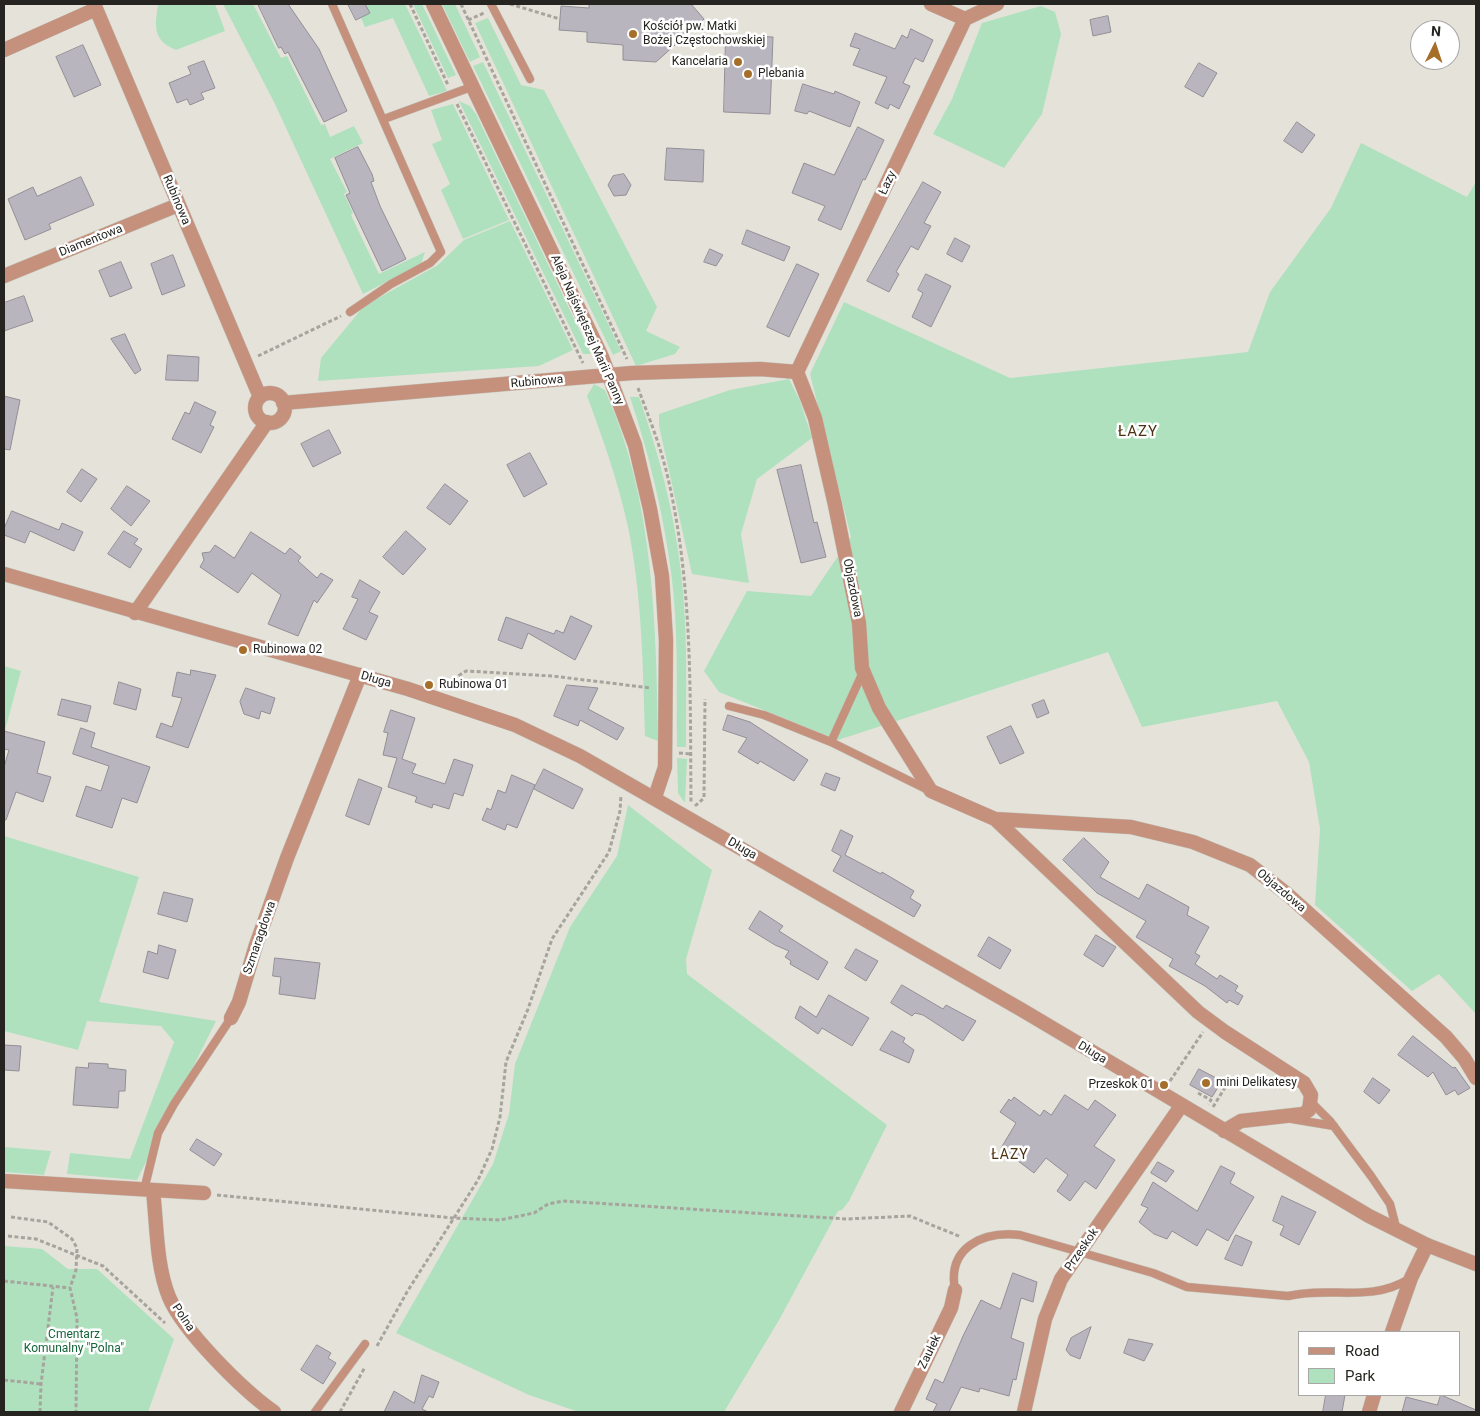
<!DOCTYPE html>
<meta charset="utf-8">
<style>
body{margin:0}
#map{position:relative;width:1480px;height:1416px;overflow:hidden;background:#e5e3d9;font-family:Roboto,sans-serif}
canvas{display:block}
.frame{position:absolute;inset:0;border:5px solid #252420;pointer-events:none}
.legend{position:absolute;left:1298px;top:1331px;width:162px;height:65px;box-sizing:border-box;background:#fff;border:1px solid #a8a7a6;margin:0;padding:6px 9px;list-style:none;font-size:15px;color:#252420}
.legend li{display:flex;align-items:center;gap:10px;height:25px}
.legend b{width:25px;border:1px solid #a8a7a6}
.north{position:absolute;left:1410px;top:20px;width:50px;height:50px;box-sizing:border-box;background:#fff;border:1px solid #a8a7a6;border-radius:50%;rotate:4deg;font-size:14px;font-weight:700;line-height:20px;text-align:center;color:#252420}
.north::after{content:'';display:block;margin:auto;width:18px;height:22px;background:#a56f2a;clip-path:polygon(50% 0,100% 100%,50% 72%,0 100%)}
</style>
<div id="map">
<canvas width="1480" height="1416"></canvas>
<div class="frame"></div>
<ul class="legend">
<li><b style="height:6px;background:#c5907c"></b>Road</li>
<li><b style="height:14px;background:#afe1be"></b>Park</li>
</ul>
<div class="north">N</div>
</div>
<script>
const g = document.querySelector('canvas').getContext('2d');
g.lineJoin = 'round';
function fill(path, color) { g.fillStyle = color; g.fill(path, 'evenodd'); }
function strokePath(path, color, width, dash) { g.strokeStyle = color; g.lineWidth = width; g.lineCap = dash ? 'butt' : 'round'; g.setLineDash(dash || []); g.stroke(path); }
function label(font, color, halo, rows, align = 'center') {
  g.font = font + ' Roboto,sans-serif'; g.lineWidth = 5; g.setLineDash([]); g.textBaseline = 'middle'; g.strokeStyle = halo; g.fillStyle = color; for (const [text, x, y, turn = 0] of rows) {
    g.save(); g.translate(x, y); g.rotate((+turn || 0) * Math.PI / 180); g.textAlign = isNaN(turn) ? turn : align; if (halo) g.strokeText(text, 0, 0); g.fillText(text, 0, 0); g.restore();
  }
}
fill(new Path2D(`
 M158 4H215L225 31 176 50C152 40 155 26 158 4Z
 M223 4H253L281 58 287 56 321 125 325 124 330 137 354 126 363 143 330 159 347 192 344 194 353 213 351 215 379 274 425 252 421 264 363 294 274 102Z
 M365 4H405L447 91 429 96 393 18 365 27 361 18 369 13Z
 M413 4H422L456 75 448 78Z
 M442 4H455L480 57 470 62Z
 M1041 6 1055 12 1061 34 1042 114 1004 168 933 134 952 99 982 23Z
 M488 18 521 85 544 90 657 307 646 331 680 347 675 354 636 366 475 23Z
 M483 62 621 351 613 355 473 66Z
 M459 101 470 106 476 114 591 354H583Z
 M453 104 509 220 463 239 441 190 450 184 432 144 442 140 431 110Z
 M1361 143 1467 197 1476 182V1014L1439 974 1412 991 1315 905 1320 829 1309 762 1277 701 1142 727 1108 652 838 740 719 692 704 671 747 591 811 596 851 537 810 374 844 302 1010 378 1248 352 1270 292 1331 208Z
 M510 221 573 350 539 366 318 381 321 358 364 306 438 265 464 240Z
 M789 379 800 401 812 438 757 479 741 534 749 583 692 574 659 426V414L730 390Z
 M594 384 605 390C654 500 656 622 658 741L645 736C643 667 642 595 628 527 618 481 603 439 587 396Z
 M630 397H639C659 454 674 512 681 572 688 630 686 689 686 747H677C676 689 679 629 671 572 663 512 649 454 630 397Z
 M4 666 21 671 4 734Z
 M677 758 687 759 685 803 678 793Z
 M628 805 712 870 686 959 687 974 887 1125 849 1201 842 1210 838 1211 779 1320 724 1412H579L529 1395 396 1333 493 1164 509 1114 515 1064 570 927 617 856Z
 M4 836 139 877 99 1002 216 1021 137 1180 67 1174 70 1153 130 1159 174 1042 161 1026 87 1021 78 1050 4 1031Z
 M4 1147 51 1151 44 1175 4 1172Z
 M4 1246 42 1249 68 1269H97L174 1339 148 1412H4Z`), '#afe1be');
const building = new Path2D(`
 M258 4H288L319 49 347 111 324 122 288 52 285 54 281 47 279 48Z
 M348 4H365L370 13 356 20Z
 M589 4H691L704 19 656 62 623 60V45L587 42V32L559 30 561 6 589 8Z
 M1108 16 1111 32 1093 36 1090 20Z
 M911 29 933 40 923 62 915 58 903 83 910 86 899 109 890 104 888 109 875 103 887 77 853 65 860 49 850 46 855 33 895 49 902 35 907 38Z
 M726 35 773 37 770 114 724 112Z
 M83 45 101 85 74 97 56 57Z
 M204 61 215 88 201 93 204 99 190 105 187 99 177 103 169 83 191 74 188 67Z
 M1199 63 1217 73 1203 97 1185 87Z
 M803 84 834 94 835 91 860 102 850 127 809 111 807 114 795 111Z
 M1297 122 1315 135 1302 153 1284 141Z
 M858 127 884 140 865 180 863 179 841 230 818 220 825 206 792 193 804 163 834 175Z
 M358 147 372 174 374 181 371 182 380 206 406 259 382 271 346 195 350 193 335 158Z
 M667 148 704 150 703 182 665 180Z
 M624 174 631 185 626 195 614 196 608 185 613 176Z
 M81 177 94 205 49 224 51 229 25 240 8 199 33 187 37 196Z
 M923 182 941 192 924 223 931 226 918 250 911 246 896 272 899 274 889 292 867 281Z
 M747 230 790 247 784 261 742 244Z
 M955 238 970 246 962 262 947 254Z
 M710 249 723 255 716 266 704 262Z
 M173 255 185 286 162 295 151 264Z
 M121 262 132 288 110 297 99 271Z
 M797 264 819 274 789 337 767 327Z
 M926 274 951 286 931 327 912 317 923 293 918 290Z
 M24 296 33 321 4 331V303Z
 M125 334 141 370 135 374 111 339Z
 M168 355 199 357 198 381 166 380Z
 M4 396 20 400 10 450 4 449Z
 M195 402 216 412 210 425 214 427 201 453 172 439 185 412 189 414Z
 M329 430 341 453 313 467 301 444Z
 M530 453 547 484 524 497 507 465Z
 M801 465 814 523 817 522 826 557 801 563 777 470Z
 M82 469 97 479 81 502 67 492Z
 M445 484 468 501 450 525 427 508Z
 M127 486 150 501 131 526 111 509Z
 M12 511 59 530 62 523 83 532 74 551 30 531 25 543 4 535V529Z
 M124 531 138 539 134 544 142 549 130 568 108 554Z
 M406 531 426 549 403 575 383 557Z
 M251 532 285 554 290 548 301 557 298 561 317 578 321 573 333 580 317 603 314 600 298 636 268 624 281 595 252 573 238 593 200 567 204 560 202 553 210 552 215 545 234 558Z
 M360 580 380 592 369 612 378 616 366 640 343 629 358 599 352 597Z
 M571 616 592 626 575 660 528 633 522 649 498 640 506 617 554 634 556 630 563 633Z
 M191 670 216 675 188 748 156 737 161 723 172 727 182 698 172 696 177 672 190 675Z
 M119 682 141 689 136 710 114 704Z
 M567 685 598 688 588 709 624 728 617 740 580 720 578 726 554 716Z
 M246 688 275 698 270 714 261 711 259 719 244 714 240 702Z
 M62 699 91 706 87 722 58 715Z
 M1044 700 1049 713 1037 718 1032 705Z
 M391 710 415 718 402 759 416 764 412 773 445 784 454 759 473 765 463 796 454 793 449 809 433 804 432 808 415 802 417 797 388 787 397 758 383 755 388 733 384 732Z
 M728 715 750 722 808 760 794 781 760 761 758 764 738 752 747 738 723 730Z
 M1011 726 1024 753 1000 764 987 737Z
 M81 728 95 733 91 747 150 767 137 803 122 798 112 828 76 816 86 786 101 791 109 766 73 754Z
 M4 731 45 742 37 773 51 777 43 802 16 792 6 820H4V767L9 750 4 749Z
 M544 769 583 789 573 809 534 789Z
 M826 773 840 778 835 791 821 785Z
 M512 775 535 785 517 828 507 824 505 830 482 820 487 808 491 810 498 790 505 793Z
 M359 779 382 788 369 825 346 816Z
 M841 830 853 836 845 855 881 874 882 872 914 891 910 898 921 905 914 917 833 871 841 856 832 851Z
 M1084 838 1109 862 1100 877 1139 899 1147 884 1189 907 1187 915 1209 927 1195 953 1200 956 1195 964 1217 979 1220 975 1238 986 1235 991 1243 996 1238 1005 1229 1000 1227 1003 1205 986 1169 966 1173 959 1136 937 1146 921 1097 893 1063 860Z
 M164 892 193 899 187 922 158 914Z
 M760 911 783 926 779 931 828 962 818 980 790 964 791 961 785 957 789 951 775 945 749 929Z
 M1096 935 1116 947 1103 967 1084 955Z
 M989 937 1011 950 1000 969 978 956Z
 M159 945 176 950 168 979 143 972 148 951 157 954Z
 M856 949 878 961 866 981 845 968Z
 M275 958 320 963 315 999 279 994 281 977 273 976Z
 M902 985 943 1009 946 1005 976 1021 963 1041 923 1015 915 1013 912 1016 891 1003Z
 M829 995 869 1018 852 1046 822 1028 818 1034 795 1018 800 1006 816 1017Z
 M892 1031 905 1038 903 1042 914 1050 909 1063 880 1050Z
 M1413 1036 1453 1068 1455 1067 1470 1088 1458 1095 1455 1090 1446 1095 1433 1072 1428 1077 1398 1055Z
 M4 1045 21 1046 19 1071 4 1070Z
 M89 1063 108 1064V1068L126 1070 125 1091H119L118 1108 73 1105 76 1067 88 1068Z
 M1199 1069 1222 1081 1212 1097 1190 1085Z
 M1373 1078 1390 1090 1379 1104 1364 1092Z
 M1065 1095 1088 1110 1095 1100 1116 1115 1094 1146 1115 1160 1096 1189 1085 1181 1070 1201 1057 1191 1068 1175 1046 1158 1034 1173 1001 1148 1016 1123 1000 1112 1009 1099 1011 1101 1014 1097 1040 1116 1044 1110 1051 1115Z
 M197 1139 222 1154 214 1166 190 1150Z
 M1158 1162 1174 1171 1166 1182 1151 1173Z
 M1221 1166 1235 1173 1230 1183 1254 1197 1228 1241 1207 1229 1197 1246 1172 1231 1167 1239 1154 1234 1139 1222 1148 1208 1141 1205 1153 1182 1197 1211Z
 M1282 1196 1316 1212 1299 1245 1280 1235 1284 1226 1273 1221Z
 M1236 1235 1252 1242 1242 1266 1225 1259Z
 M1013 1273 1037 1282 1033 1302 1021 1298 1011 1338 1024 1343 1016 1380 1013 1379 1009 1396 980 1388 979 1392 961 1387 949 1412H933L937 1404 926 1399 935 1379 943 1383 963 1336 981 1300 1000 1309Z
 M1091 1327 1080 1359 1070 1355 1066 1350 1071 1338Z
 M1129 1339 1153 1344 1144 1361 1124 1353Z
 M317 1345 331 1353 328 1358 336 1363 323 1384 301 1370Z
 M422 1375 439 1382 433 1398 429 1396 422 1409 428 1412H384L394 1391 414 1403Z
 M1326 1395H1345L1342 1412H1323Z
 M1441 1395 1476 1410V1412H1402L1406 1397 1437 1405Z`);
fill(building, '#b9b5bf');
strokePath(building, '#918e96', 1);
const service = new Path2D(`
 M332 4 441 252 430 263 391 284 350 312
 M491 4 530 79
 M384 119 474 86
 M729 706 764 715 831 742 930 791
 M831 742 863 672
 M1311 1102 1330 1121 1371 1176 1390 1204 1397 1231
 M1292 1119 1334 1126
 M144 1190 158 1133 174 1104 231 1018
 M955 1290C947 1247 983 1231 1020 1235L1153 1273 1187 1287 1288 1296C1331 1286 1370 1303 1409 1279
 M315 1412 365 1344`);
const minor = new Path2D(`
 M94 4 260 397
 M433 4 602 357 635 445 650 509 662 576 666 640 665 767 655 797
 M931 4 965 19
 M4 50 96 9
 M4 276 178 205
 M797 372 815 418 835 505 859 623 862 668 879 708 931 791 995 819 1131 827 1193 842 1250 865 1287 894 1446 1037 1464 1058 1476 1078
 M255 408a15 15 0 1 1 30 0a15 15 0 1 1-30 0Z
 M283 403 632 373 760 369 797 372 965 19 997 4
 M135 613 267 422
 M995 819 1198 1012 1225 1032 1304 1083 1311 1095 1309 1110 1303 1114 1241 1121 1224 1131
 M231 1018 239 1002 256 945 287 858 360 675
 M4 1181 204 1193
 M153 1191C157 1225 156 1265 169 1297 183 1331 244 1391 274 1412
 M1392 1332 1411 1278 1427 1245
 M901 1412 951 1308 955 1290
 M1024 1412 1045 1319 1061 1279 1181 1106
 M1369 1412 1374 1395`);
const tertiary = new Path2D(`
 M4 574 408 689 515 725 580 756 1022 1010 1369 1216 1427 1245 1476 1264`);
strokePath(service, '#c2c1b8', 9);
strokePath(minor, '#c2c1b8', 15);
strokePath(tertiary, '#c2c1b8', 15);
strokePath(new Path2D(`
 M410 4 448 85
 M461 4 627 359
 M510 4 560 19
 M468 20 484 13
 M457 104 583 363
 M258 356 341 316
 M638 388C648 415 659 442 666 470 693 579 690 692 691 803
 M442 686 466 671 552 676 651 688
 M679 753 691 754
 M695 806 704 798 705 699
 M1170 1081 1203 1032
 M1198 1093 1211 1100 1208 1104
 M1213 1107 1226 1086
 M217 1195 453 1218 500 1220 534 1213 548 1204 563 1201 847 1219 910 1216 961 1237
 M11 1217 48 1222 72 1239 77 1248 76 1270 70 1288 77 1318 76 1412
 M8 1236 36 1239 103 1266 165 1323
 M4 1281 70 1288
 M377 1346 407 1292 478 1180 492 1149 500 1117 506 1062 528 1009 552 939 609 852 620 811 621 795
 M4 1380 41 1384
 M40 1412 41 1384 53 1287
 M340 1412 365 1367`), '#a6a49c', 3, [4, 2.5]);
strokePath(service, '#c5907c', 8);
strokePath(minor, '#c5907c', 14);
strokePath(tertiary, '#c5907c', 14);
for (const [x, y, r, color] of [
 [633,34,5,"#a56f2a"],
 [738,62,5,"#a56f2a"],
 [748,74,5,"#a56f2a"],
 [243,650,5,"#a56f2a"],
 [429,685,5,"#a56f2a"],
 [1206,1083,5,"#a56f2a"],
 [1164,1085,5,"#a56f2a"]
]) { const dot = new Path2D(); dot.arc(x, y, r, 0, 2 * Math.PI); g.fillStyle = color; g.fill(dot); strokePath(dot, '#fff', 2); }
label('12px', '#252420', '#fff', [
 ["Kościół pw. Matki",643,27],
 ["Bożej Częstochowskiej",643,41],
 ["Kancelaria",728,62,"right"],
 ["Plebania",758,74],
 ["Rubinowa 02",253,650],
 ["Rubinowa 01",439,685],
 ["mini Delikatesy",1216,1083],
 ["Przeskok 01",1154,1085,"right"]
], 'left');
label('12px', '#252420', '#fff', [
 ["Łazy",888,183,-65],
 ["Rubinowa",176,200,67],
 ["Diamentowa",91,241,-22],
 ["Aleja Najświętszej Marii Panny",587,330,66],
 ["Rubinowa",537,382,-5],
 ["Objazdowa",852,588,79],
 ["Długa",376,680,16],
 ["Długa",742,849,30],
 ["Objazdowa",1281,891,40],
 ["Szmaragdowa",260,938,-71],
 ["Długa",1092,1053,31],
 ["Przeskok",1082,1250,-55],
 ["Polna",183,1318,56],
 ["Zaułek",930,1352,-64]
]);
label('12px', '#156439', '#fff', [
 ["Cmentarz",74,1335],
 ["Komunalny \"Polna\"",74,1349]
]);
g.letterSpacing = '1px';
label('14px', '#4d3212', '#fff', [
 ["ŁAZY",1010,1155]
]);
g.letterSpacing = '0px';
g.letterSpacing = '1px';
label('15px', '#4d3212', '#fff', [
 ["ŁAZY",1138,432]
]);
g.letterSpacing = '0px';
</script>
